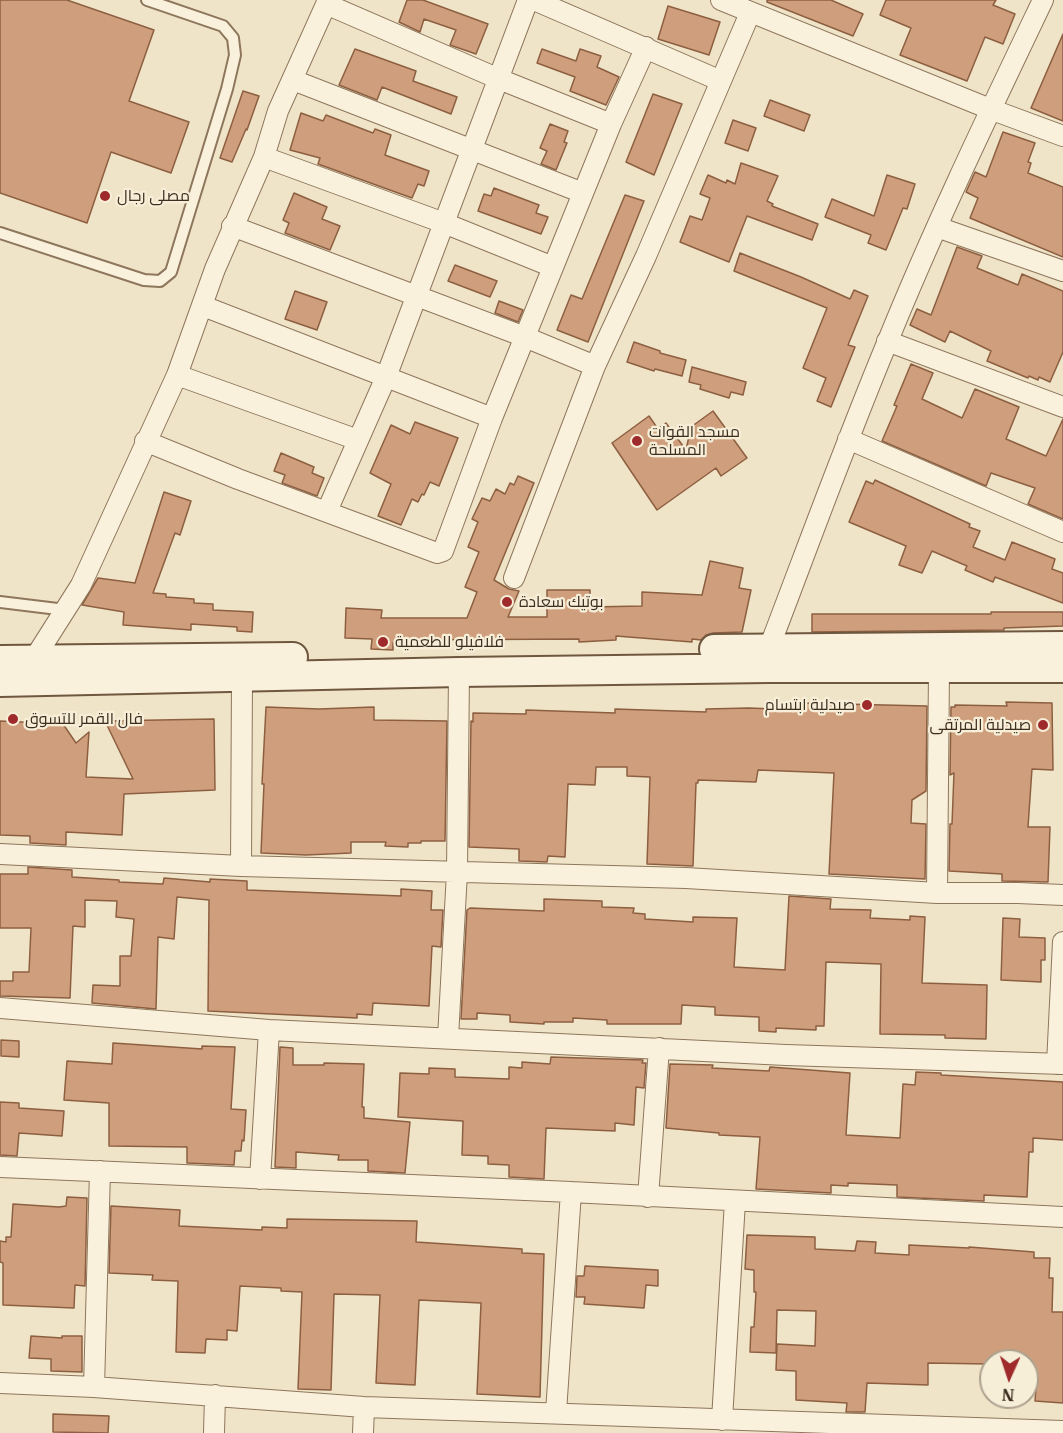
<!DOCTYPE html>
<meta charset="utf-8">
<style>
body{margin:0}
#map{position:relative;width:1063px;height:1433px;overflow:hidden;background:#f0e4c8;font-family:"IBM Plex Serif",serif}
canvas{display:block}
.north{position:absolute;left:979px;top:1349px;width:60px;height:60px;box-sizing:border-box;background:#f7eed8;border:2px solid #ada18e;border-radius:50%;rotate:183deg;font-size:16px;font-weight:700;line-height:24px;text-align:center;color:#3d2e20}
.north::after{content:'';display:block;margin:auto;width:21px;height:27px;background:#9e2a2b;clip-path:polygon(50% 0,100% 100%,50% 72%,0 100%)}
</style>
<div id="map">
<canvas width="1063" height="1433"></canvas>
<div class="north">N</div>
</div>
<script>
const g = document.querySelector('canvas').getContext('2d');
g.lineJoin = 'round';
function fill(path, color) { g.fillStyle = color; g.fill(path, 'evenodd'); }
function strokePath(path, color, width, dash) { g.strokeStyle = color; g.lineWidth = width; g.lineCap = dash ? 'butt' : 'round'; g.setLineDash(dash || []); g.stroke(path); }
function label(font, color, halo, rows, align = 'center') {
  g.font = font + ' "IBM Plex Serif",Cairo,serif'; g.lineWidth = 4.5; g.setLineDash([]); g.textBaseline = 'middle'; g.strokeStyle = halo; g.fillStyle = color; for (const [text, x, y, turn = 0] of rows) {
    g.save(); g.translate(x, y); g.rotate((+turn || 0) * Math.PI / 180); g.textAlign = isNaN(turn) ? turn : align; if (halo) g.strokeText(text, 0, 0); g.fillText(text, 0, 0); g.restore();
  }
}
const building = new Path2D(`
 M0 0H67L154 30 129 101 189 122 171 173 111 152 87 223 0 193Z
 M407 0H423L488 24 476 54 450 45 456 30 424 19 420 32 399 22Z
 M767 0H831L863 14 853 36 767 2Z
 M886 0H996L993 5 1015 14 1003 44 985 37 967 81 900 55 911 28 880 15Z
 M668 6 720 22 709 55 658 39Z
 M1063 34V121L1031 108Z
 M355 49 416 71 413 81 457 97 451 114 382 87 377 100 339 85Z
 M542 49 576 61 580 49 601 56 597 67 619 77 606 105 570 91 575 77 537 63Z
 M243 91 259 96 247 130 246 129 232 162 220 158Z
 M653 94 682 104 654 175 626 162Z
 M770 100 810 115 804 131 764 116Z
 M301 113 323 121 326 115 373 133 375 129 391 135 385 155 429 171 424 186 418 184 412 198 318 164 320 158 290 150Z
 M733 120 756 128 748 151 725 143Z
 M550 124 568 131 564 142 567 143 556 170 541 164 547 151 540 148Z
 M1003 132 1035 143 1028 162 1031 163 1028 173 1063 187V257L970 218 978 198 966 192 975 172 986 177Z
 M741 163 778 176 767 201 773 204 772 206 818 224 812 240 747 216 729 262 680 242 690 216 702 220 710 198 700 194 708 175 726 183 727 180 735 184Z
 M887 175 915 184 907 209 903 208 886 250 868 243 871 235 825 217 832 199 874 216Z
 M494 188 539 205 536 213 548 217 541 234 478 211 484 194 491 196Z
 M294 193 327 207 322 219 340 226 330 250 285 233 289 223 283 220Z
 M625 195 644 201 588 342 557 330 571 295 582 299Z
 M957 247 982 256 977 268 1018 285 1022 274 1063 291V352L1050 382 1039 377 1038 380 1029 376 1028 378 987 361 991 351 950 331 945 342 910 325 917 309 931 315Z
 M740 253 801 277 850 299 854 290 868 296 848 345 855 347 831 407 817 401 826 378 803 368 827 308 734 271Z
 M455 265 497 281 490 297 448 281Z
 M295 291 327 302 317 330 285 319Z
 M499 301 523 310 518 322 495 313Z
 M634 342 660 351V353L686 360 682 376 655 369 654 371 627 362Z
 M911 364 933 373 922 399 962 418 975 389 1019 407 1006 439 1046 456 1063 419V519L1028 504 1035 488 991 473 986 486 882 441 897 406 894 405Z
 M692 367 746 382 743 395 731 392 729 398 700 389 701 385 689 382Z
 M713 411 747 458 721 476 716 468 657 510 612 443 649 416 658 429 666 423 686 450 691 427Z
 M415 422 458 438 439 486 430 482 424 495 422 494 418 502 412 499 401 525 378 516 391 484 370 473 391 425 410 434Z
 M281 453 314 467 312 473 324 478 317 496 282 483 285 475 274 471Z
 M518 476 534 483 494 580 509 589 519 591 508 617H547V590H590V607L642 606V592L702 595 710 561 743 568 739 588 751 590 742 632 713 633 706 635 701 640 692 639V642L616 636V640L579 642V639L407 640 406 643H393V650L371 649 372 639 345 638 346 608 382 610 381 618H467L477 592 465 587 479 552 468 547 478 522 472 519 482 498 490 501 496 489 505 494 510 483 514 485Z
 M875 480 970 524 969 527 980 531 973 547 1005 560 1012 542 1055 559 1052 569 1063 573V603L995 577 993 582 965 570 967 566 932 551 922 573 899 565 906 546 849 522 866 481 873 484Z
 M164 492 191 501 180 535 175 533 153 593 166 594V597L194 599V603L213 604V610L253 612 252 632 237 631V627L191 624V630L123 625 124 612 82 605 98 578 135 583Z
 M991 612H1063V626L1004 628V630L812 632V614H991Z
 M1006 702 1052 703 1053 770 1032 769 1028 827H1050L1048 882 1002 881V874L949 871 950 824H952L954 773 950 775 951 707H955V705L1007 706Z
 M799 703 927 706 926 791 912 800 911 823 926 824 925 879 829 874 834 773 758 770 756 782 698 780V783H696L693 866 647 864 650 777 627 776V767H596L595 785 568 784 565 857 548 856 547 862 519 861V849L469 847 471 721 473 722V713L526 714V710L615 713V709L706 712V709L749 708 799 710Z
 M266 707 319 709 374 707V720L447 721 445 841H421V843H408V847L385 846 386 842H351V853L306 855 261 853 264 784H262Z
 M214 719 215 790 124 794 122 835 66 832V845L30 843V836L0 835V721L63 724 76 743 89 732 86 777 133 779 105 721Z
 M28 867 72 870V877L119 880V882L163 884 164 878 210 882V879L247 881V890L401 896V889L432 891 431 910H443L441 947 432 946 429 1006 373 1003 372 1015 357 1014V1018L208 1011 209 900 177 897 174 939 158 937 156 1009 92 1003 93 985 120 986V956H131L134 919 116 917 117 901 85 900V927L73 926 70 998 0 996V981H13V972H29L31 928H0V874H28Z
 M789 896 831 899 830 909 871 910 870 918 910 920V916L925 917 922 983 987 985 986 1039 945 1038V1035L880 1034 881 964 826 962 824 1026H816V1030L776 1028V1032L759 1031V1017L715 1015V1007L682 1005 681 1024H607V1020L573 1018V1022H544V1024L510 1022V1015L477 1013V1019H461L467 910 470 908 544 911V899L602 901V907L634 908 633 913 645 914V919L693 922V917L737 918 734 967 785 970Z
 M1003 918 1020 919 1019 937 1045 938V960H1041V982L1001 980Z
 M1 1040 19 1041V1057L1 1056Z
 M113 1043 202 1049V1046L235 1047 231 1109 246 1110 244 1141 242 1140 241 1151H235L234 1165 187 1163V1147L109 1146V1103L64 1100 67 1061 112 1064Z
 M280 1047 293 1048V1065H324V1063L364 1064 362 1107H364V1118L410 1122 405 1173 368 1171V1160H338L339 1155 296 1152V1168L275 1167Z
 M551 1057 643 1060 642 1063H646L644 1088 636 1087 634 1125 615 1123V1131L546 1128 544 1179 509 1177V1165L488 1164V1156L462 1155 463 1121 398 1117 400 1073 429 1074V1068L455 1069V1077L509 1079V1067L522 1068V1062L550 1064Z
 M670 1064 713 1065 712 1068 769 1071 770 1067 850 1073 846 1135 900 1138 903 1084 915 1085 916 1072 941 1073V1075L1063 1082V1140L1033 1138V1152H1029L1027 1197 984 1195V1201L897 1197V1185L848 1183V1186L831 1185V1193L756 1189 760 1137 719 1135V1133L666 1128Z
 M0 1102 19 1103V1108L64 1111 62 1136 19 1133 17 1156 0 1155Z
 M67 1197 87 1198 85 1286 75 1285 74 1308 3 1305V1263L0 1262V1241L6 1242V1237H11L13 1204 59 1207 66 1206Z
 M111 1206 180 1210 179 1226 262 1230V1227L287 1228V1219L417 1221 416 1242 522 1249V1253L544 1254 540 1397 477 1394 481 1303 419 1300 415 1385 376 1383 380 1295 334 1294 331 1390 298 1389 302 1292 281 1291V1288L240 1286 237 1331 227 1330V1340L206 1339 205 1353 176 1352 178 1281 152 1280 153 1275 109 1273Z
 M747 1235 815 1237V1249L855 1251 857 1241 876 1242 875 1253 909 1255V1245L969 1248V1247L1034 1252V1258H1050L1049 1278H1053L1052 1312H1063V1403L1035 1401 1037 1375H1027V1361H988V1364L928 1363V1385L867 1383 865 1412H846L847 1403 796 1400V1371L776 1370 777 1344 815 1346 816 1311 777 1310 776 1353 750 1352 751 1327H754L756 1292H754V1270L745 1269Z
 M585 1266 658 1270V1286L646 1285 644 1308 584 1304 585 1297H576L577 1276H584Z
 M31 1336 62 1338V1336H82V1372L51 1371V1359L29 1358Z
 M53 1414 109 1416 108 1433 53 1432Z`);
fill(building, '#cf9f7d');
strokePath(building, '#8d5f41', 1.5);
const service = new Path2D(`
 M0 233 144 280 160 281 171 272 227 89 235 55 233 38 223 26 147 0
 M0 602 66 610`);
const minor = new Path2D(`
 M534 0 721 81
 M721 0 990 109 1063 136
 M326 4 499 79 611 124
 M293 80 583 193
 M264 157 444 223 553 267
 M232 226 525 337 595 366
 M937 227 1063 271
 M203 306 492 418
 M887 341 1063 407
 M177 375 358 440
 M848 439 1063 532
 M145 441 238 479 437 553 443 551 492 418 611 124 646 47
 M327 511 386 377 528 0
 M514 578 595 366 646 256 750 13
 M769 658V648C808 546 845 444 887 343 934 227 989 113 1043 0
 M32 668 34 659 81 585 177 375 215 269 264 157 278 111 328 0
 M0 854 241 866 686 878 937 893H1018L1063 895
 M241 866 242 677
 M937 893 939 669
 M0 1008 269 1030 786 1055 1063 1064
 M448 1038 457 872 459 672
 M1057 1064 1063 942
 M0 1167 571 1192 1063 1217
 M260 1179 269 1030
 M648 1197 659 1048
 M0 1383 94 1387 364 1407 1063 1431
 M94 1387 100 1171
 M556 1412 571 1192
 M722 1420 735 1201
 M214 1433 215 1395
 M363 1433 364 1407`);
const secondary = new Path2D(`
 M714 649 1063 646
 M0 660 293 657
 M0 682 459 672 769 668H1063`);
strokePath(service, '#8d765c', 14);
strokePath(minor, '#8d765c', 22);
strokePath(secondary, '#6f573f', 32);
strokePath(service, '#faf1dc', 10);
strokePath(minor, '#faf1dc', 20);
strokePath(secondary, '#faf1dc', 28);
for (const [x, y, r, color] of [
 [105,196,6,"#9e2a2b"],
 [637,441,6,"#9e2a2b"],
 [507,602,6,"#9e2a2b"],
 [383,642,6,"#9e2a2b"],
 [867,705,6,"#9e2a2b"],
 [13,719,6,"#9e2a2b"],
 [1043,725,6,"#9e2a2b"]
]) { const dot = new Path2D(); dot.arc(x, y, r, 0, 2 * Math.PI); g.fillStyle = color; g.fill(dot); strokePath(dot, '#f7eed8', 2); }
label('16px', '#3d2e20', '#f7eed8', [
 ["مصلى رجال",117,196],
 ["مسجد القوات",649,432],
 ["المسلحة",649,450],
 ["بوتيك سعادة",519,602],
 ["فلافيلو للطعمية",395,642],
 ["صيدلية ابتسام",855,705,"right"],
 ["فال القمر للتسوق",25,719],
 ["صيدلية المرتقى",1031,725,"right"]
], 'left');
</script>
